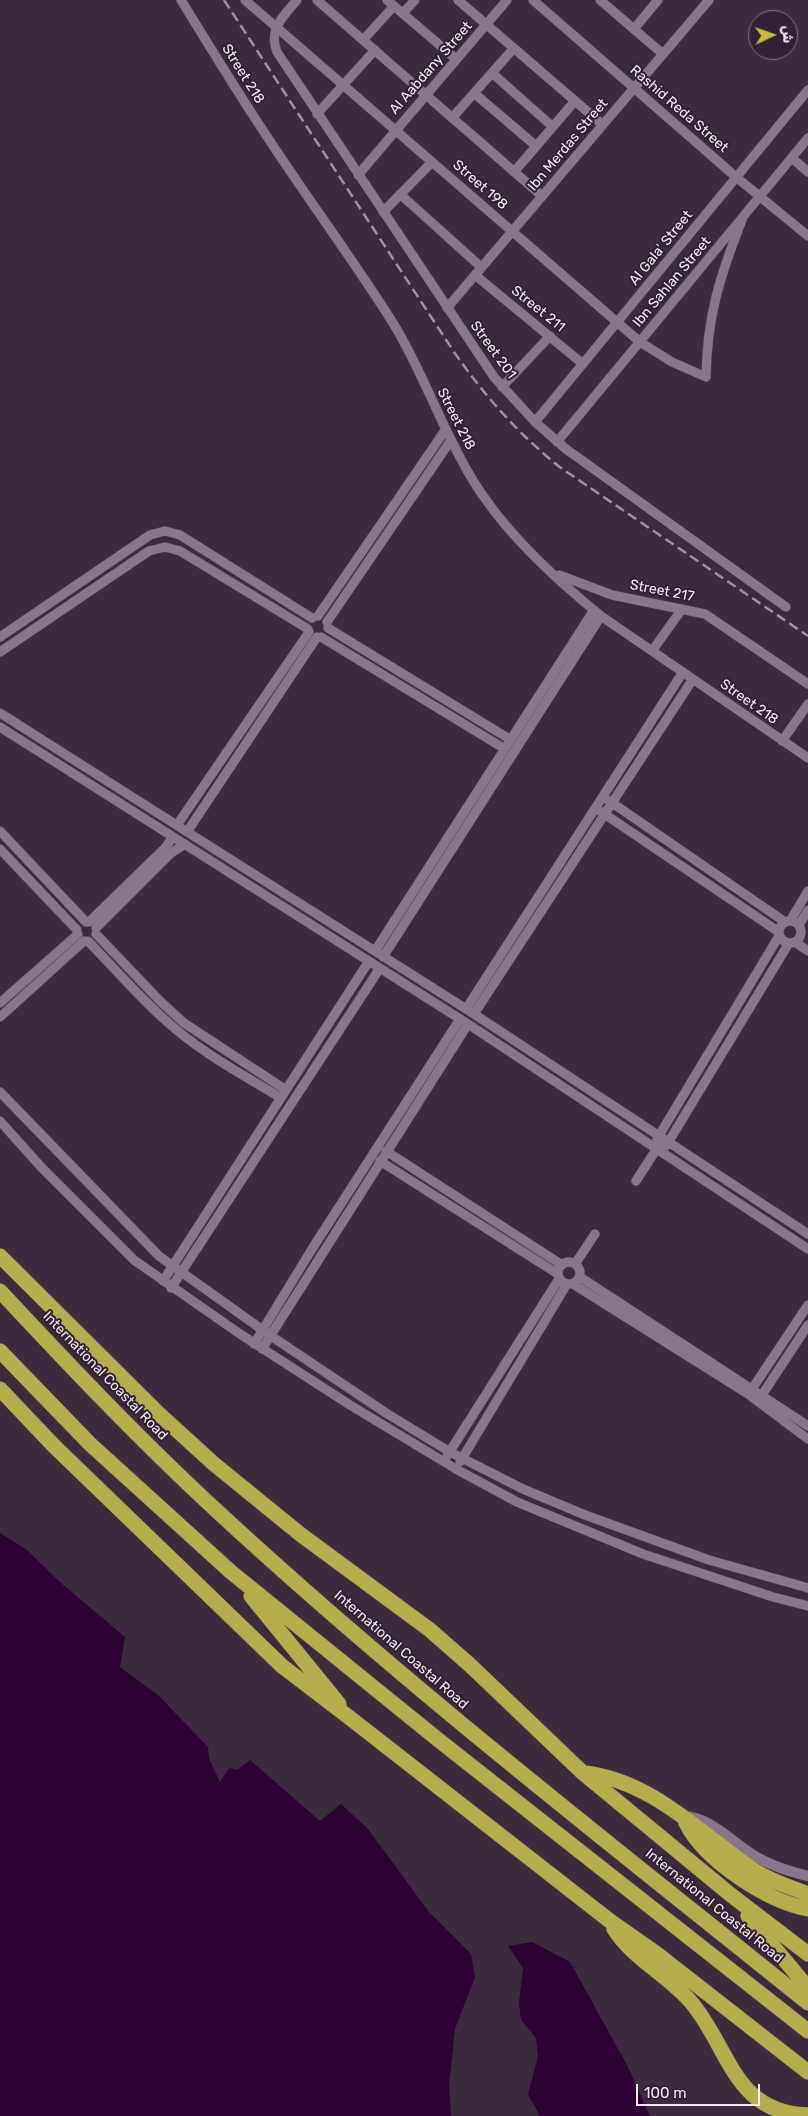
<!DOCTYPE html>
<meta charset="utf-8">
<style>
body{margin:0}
#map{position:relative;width:808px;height:2116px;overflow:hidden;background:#3a2c3d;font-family:Rubik,"Noto Naskh Arabic",sans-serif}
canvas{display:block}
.north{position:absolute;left:748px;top:10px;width:50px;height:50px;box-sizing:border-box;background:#302232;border:1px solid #7e7280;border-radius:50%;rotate:87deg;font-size:14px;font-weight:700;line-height:20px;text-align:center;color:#f2e9f4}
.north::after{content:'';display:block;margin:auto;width:18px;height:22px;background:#c7bb3c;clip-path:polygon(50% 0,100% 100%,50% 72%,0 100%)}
.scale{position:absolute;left:636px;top:2084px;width:124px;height:22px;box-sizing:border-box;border:2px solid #f2e9f4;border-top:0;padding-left:6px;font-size:15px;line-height:18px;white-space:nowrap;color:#f2e9f4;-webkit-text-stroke:4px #302232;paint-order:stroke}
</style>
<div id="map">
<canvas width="808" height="2116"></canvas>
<div class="north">ش</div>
<div class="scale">100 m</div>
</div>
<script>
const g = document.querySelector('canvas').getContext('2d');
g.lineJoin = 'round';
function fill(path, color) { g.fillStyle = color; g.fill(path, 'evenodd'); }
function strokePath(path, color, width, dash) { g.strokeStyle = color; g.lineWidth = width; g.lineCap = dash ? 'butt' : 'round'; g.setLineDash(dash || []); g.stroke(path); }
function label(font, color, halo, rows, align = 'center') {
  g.font = font + ' Rubik,sans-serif'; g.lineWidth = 4; g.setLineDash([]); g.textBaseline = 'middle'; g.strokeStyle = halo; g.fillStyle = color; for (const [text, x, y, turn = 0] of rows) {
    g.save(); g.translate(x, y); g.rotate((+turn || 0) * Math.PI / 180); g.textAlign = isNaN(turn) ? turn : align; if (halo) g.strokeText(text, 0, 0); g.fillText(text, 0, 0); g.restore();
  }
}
fill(new Path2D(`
 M0 1533 27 1550 61 1583 125 1637 120 1667 159 1696 208 1747 209 1759 220 1782 229 1768 237 1770 250 1760 320 1821 341 1804 368 1829 429 1912 471 1954 475 1977 455 2029 449 2086 451 2116H0Z
 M532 1942 570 1962 628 2067 650 2116H540L528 2094 538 2056 536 2038 521 2020 519 2003 523 1968 508 1946Z`), '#2f0236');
const minor = new Path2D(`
 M181 0C210 47 239 95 270 141 310 202 354 261 393 323 422 370 440 424 468 472 500 528 551 575 601 616L808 758
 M245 0 640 342 672 362 706 377C707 316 720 276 742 220
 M297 0C283 16 268 30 277 52L494 377 535 422 566 449 786 607
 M317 0 542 196
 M387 0 456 59
 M458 0 603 125
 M533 0 736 177 808 236
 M600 0 663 54
 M403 13 415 0
 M634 29 658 0
 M363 40 394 6
 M492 73 553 127
 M474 93 536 146
 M317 114 375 50
 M452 118 514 48
 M792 158 808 172
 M514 172 575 101
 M358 175 507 0
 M400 194 481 267
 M383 212 432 162
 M475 275 583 364
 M447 308 709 0
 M502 387 550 336
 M535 422 808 90
 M557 442 808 138
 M559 575 612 595 705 614 808 684
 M318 616 446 429
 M327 622 451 440
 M328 628 511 740
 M0 637 150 535 165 531 180 535 312 618
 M321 637 505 749
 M652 651 682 609
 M0 652 149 551 165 547 180 551 308 629
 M0 713 474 1014 808 1234
 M0 727 468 1024 808 1249
 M782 741 808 704
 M608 800 785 922
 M600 811 779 932
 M177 825 309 632
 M0 831 86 922
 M187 832 317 637
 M0 849 77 930
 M779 932a11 11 0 1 1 22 0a11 11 0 1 1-22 0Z
 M790 921 808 891
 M89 922 165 848 173 837
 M799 925 808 910
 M96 928 171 853 185 844
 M96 934 160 1001 184 1023 286 1090
 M88 941C117 971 145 1004 178 1031 209 1057 247 1077 281 1098
 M795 942 808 951
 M375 951 594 610
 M383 957 601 616
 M0 1003 78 934
 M466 1009 683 672
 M474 1014 693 679
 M0 1017 84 941
 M0 1092 159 1256 271 1336 386 1413 450 1452 523 1489 585 1515 709 1560 808 1588
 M0 1121 42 1168 134 1260 240 1334 350 1405 456 1469 517 1502 643 1554 773 1597 808 1606
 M657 1139 779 936
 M666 1146 789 943
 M386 1151 562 1265
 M380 1161 558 1274
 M636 1181 659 1145
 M558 1273a11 11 0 1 1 22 0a11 11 0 1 1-22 0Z
 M575 1264 595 1234
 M580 1277 808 1426
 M163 1281 369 961
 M573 1284 748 1394 808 1439
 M171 1288 380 968
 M254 1344 312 1249 460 1019
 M262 1349 468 1024
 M750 1392 808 1305
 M760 1398 808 1325
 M447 1456 559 1279
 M460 1462 567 1284`);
const tertiary = new Path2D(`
 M683 1816C709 1817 729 1839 750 1853 768 1865 787 1871 808 1876`);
const motorway = new Path2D(`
 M0 1256 158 1413 214 1464 300 1534 430 1630 471 1666 583 1773 731 1895 808 1954
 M0 1291C70 1366 141 1441 217 1511 405 1685 608 1842 808 2003
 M0 1351 90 1444 231 1572 441 1742 808 2031
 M0 1389 54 1446 282 1666 350 1718 610 1921 657 1954 808 2072
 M251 1596 339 1704
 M585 1773C652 1781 700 1833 752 1869 768 1880 789 1887 808 1894
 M686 1823C705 1861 767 1901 808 1909
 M748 1916 808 1988
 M614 1929C634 1960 668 1975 691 2002 730 2048 733 2113 808 2115`);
strokePath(minor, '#574b59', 10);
strokePath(tertiary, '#574b59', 11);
strokePath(motorway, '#574b59', 16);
strokePath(minor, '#87778a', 9);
strokePath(tertiary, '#87778a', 10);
strokePath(motorway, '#b6ae4c', 15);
strokePath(new Path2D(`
 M224 0 454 352C484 395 519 435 561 468L808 636`), '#9d92a0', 2.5, [10, 5]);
label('14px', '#f2e9f4', '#302232', [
 ["Al Aabdany Street",431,68,-49],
 ["Street 218",243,74,58],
 ["Rashid Reda Street",679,109,41],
 ["Ibn Merdas Street",568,145,-50],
 ["Street 198",480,185,41],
 ["Al Gala' Street",661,248,-51],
 ["Ibn Sahlan Street",672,282,-50],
 ["Street 211",538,309,39],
 ["Street 201",493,350,54],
 ["Street 218",456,419,63],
 ["Street 217",662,591,11],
 ["Street 218",749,702,35],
 ["International Coastal Road",105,1376,46],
 ["International Coastal Road",401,1650,41],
 ["International Coastal Road",714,1906,39]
]);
</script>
